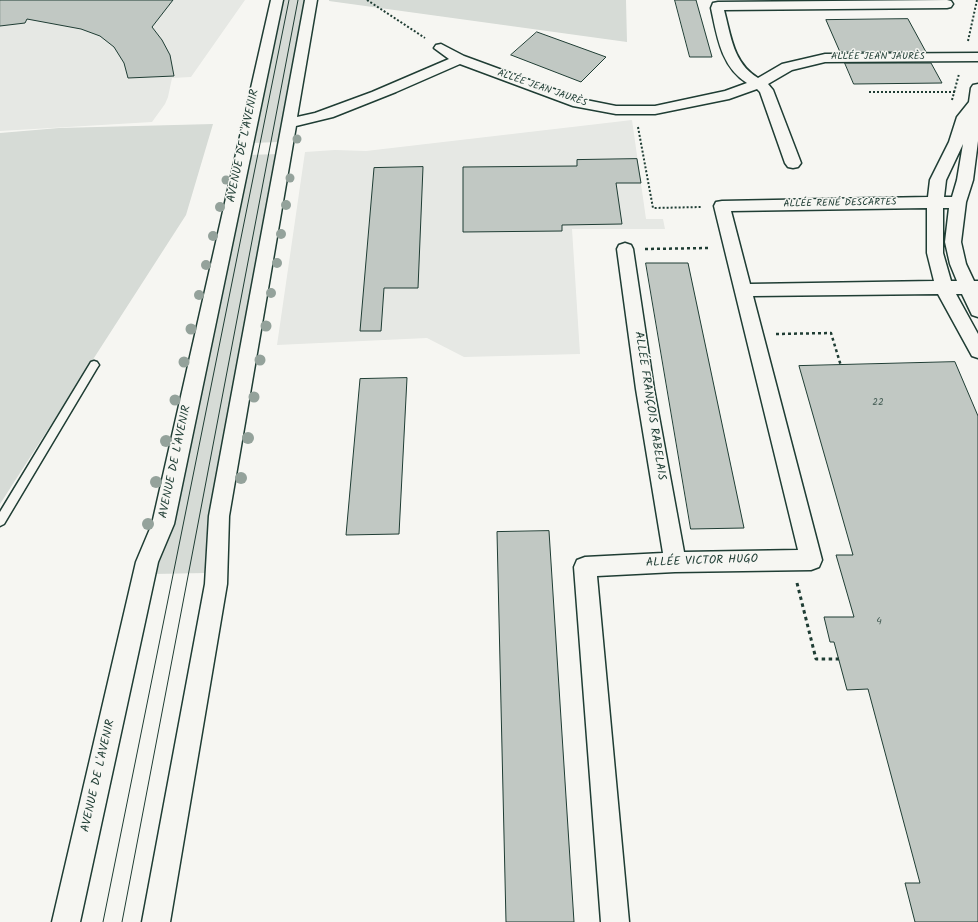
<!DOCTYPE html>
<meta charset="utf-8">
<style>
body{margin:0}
canvas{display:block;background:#f6f6f2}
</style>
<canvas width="978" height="922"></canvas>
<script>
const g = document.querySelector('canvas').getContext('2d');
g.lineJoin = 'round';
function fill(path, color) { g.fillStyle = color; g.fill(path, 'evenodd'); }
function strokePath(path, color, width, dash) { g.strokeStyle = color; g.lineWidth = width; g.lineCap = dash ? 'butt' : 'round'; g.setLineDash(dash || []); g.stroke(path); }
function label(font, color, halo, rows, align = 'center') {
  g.font = font + ' Kalam,sans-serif'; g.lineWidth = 3; g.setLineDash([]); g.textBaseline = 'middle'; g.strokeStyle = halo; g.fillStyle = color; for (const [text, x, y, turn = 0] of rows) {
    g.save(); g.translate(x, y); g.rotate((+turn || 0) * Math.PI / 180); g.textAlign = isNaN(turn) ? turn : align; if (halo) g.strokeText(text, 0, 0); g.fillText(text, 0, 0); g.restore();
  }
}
fill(new Path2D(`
 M0 0H245L191 77 172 78 168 97 165 104 152 122 0 131Z
 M632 120 646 219H663L665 229H572L580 354 464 357 427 338 277 345 305 152 335 150 366 151Z`), '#e6e8e4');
fill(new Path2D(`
 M281 0H305L279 142 251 143Z
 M329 0H626L627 42 329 1Z
 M213 124 186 215 0 504V133L59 128Z
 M278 154 206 573 153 574 248 155Z`), '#d6dbd6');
const building = new Path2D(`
 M0 0H173L152 27 162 40 170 55 174 76 128 78 124 63 114 47 100 36 81 29 27 19 25 23 0 26Z
 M675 0H696L712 57H690Z
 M908 19 926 52H840L826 20Z
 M537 32 606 57 581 82 511 55Z
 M845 63H931L942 83 854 84Z
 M637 159 641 183H616L622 224 562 225V231L463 232V167L577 166V160Z
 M423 167 418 288H384L381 331H360L374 168Z
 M646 263H688L744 528 691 529Z
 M955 362 978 416V922H915L905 883H920L868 689 847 690 834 642H830L824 617H854L836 555H853L799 366Z
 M407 378 399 534 346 535 360 379Z
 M549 531 574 922H506L497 532Z`);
fill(building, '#c1c8c3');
strokePath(building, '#1f3d34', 1);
const service = new Path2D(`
 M94 361 97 362 99 365 97 368 4 524 0 526V512L91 362Z`);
const minor = new Path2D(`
 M271 0H283L174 524 158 562 80 922H52L136 562 152 524Z
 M305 0H317L297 117 315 113 372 92 449 59 434 48 436 45 441 44 464 56 581 99 616 106H655L725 91 747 83C721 67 717 36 711 8L713 3 718 2 947 0 951 1 953 4 951 7 947 8 724 10C731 36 733 63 758 78L782 64 825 54 978 53V61L825 62 792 70 768 84 773 90 801 163 798 167 793 168 788 167 785 163 760 92 757 89 729 99 655 114H616L573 106 460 64 396 92 333 117 296 126 229 516 227 584 170 922H142L205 584 209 516Z
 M978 84V141L973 180 966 202 961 242 966 264 974 281H978V317L972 315 962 294H956L978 334V358L972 356 938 294 753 296 822 560 819 567 811 570 675 572 597 576 629 922H601L574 567 577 560 585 557 663 553 636 389 617 249 619 245 625 243 631 245 633 249 654 389 684 552 798 550 714 206 716 202 722 201 928 197 930 180 949 142 957 117 969 102 971 88 973 85ZM963 144 957 180 952 197H944L946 180ZM927 208V253L934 281 750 284 731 211ZM943 208H949L945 242 950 264 957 281H951L943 253Z`);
strokePath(service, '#1f3d34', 3);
strokePath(minor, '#1f3d34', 3);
strokePath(new Path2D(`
 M367 0 425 38
 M968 41 977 0
 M869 92H955
 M952 100 959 74
 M638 127 653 208 702 207`), '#1f3d34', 2, [2, 2]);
strokePath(new Path2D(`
 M645 249 710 248
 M776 334 831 333 841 366`), '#1f3d34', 2.5, [3, 3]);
strokePath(new Path2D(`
 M797 583 816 659H839`), '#1f3d34', 3, [3.5, 3.5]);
fill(service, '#f6f6f2');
fill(minor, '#f6f6f2');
strokePath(new Path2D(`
 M103 922 289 0
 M122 922 298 0`), '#1f3d34', 1);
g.fillStyle = '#94a29b';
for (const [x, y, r] of [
 [297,139,4.5],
 [290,178,4.5],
 [226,180,4.5],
 [286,205,5],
 [220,207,5],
 [281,234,5],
 [213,236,5],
 [277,263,5],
 [206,265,5],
 [271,293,5],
 [199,295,5],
 [266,326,5.5],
 [191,329,5.5],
 [260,360,5.5],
 [184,362,5.5],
 [254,397,5.5],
 [175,400,5.5],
 [248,438,6],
 [166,441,6],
 [241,478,6],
 [156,482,6],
 [148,524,6]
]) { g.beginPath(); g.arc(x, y, r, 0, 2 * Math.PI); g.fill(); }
label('10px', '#1f3d34', '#f6f6f2', [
 ["ALLÉE JEAN JAURÈS",878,57],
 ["ALLÉE JEAN JAURÈS",542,89,19],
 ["ALLÉE RENÉ DESCARTES",840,204,-1]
]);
label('10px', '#486058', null, [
 ["22",878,403],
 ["4",879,622]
]);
label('12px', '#1f3d34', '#f6f6f2', [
 ["AVENUE DE L'AVENIR",244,146,-78],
 ["ALLÉE FRANÇOIS RABELAIS",649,406,81],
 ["AVENUE DE L'AVENIR",176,462,-78],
 ["ALLÉE VICTOR HUGO",702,562,-2],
 ["AVENUE DE L'AVENIR",99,776,-77]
]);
</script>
